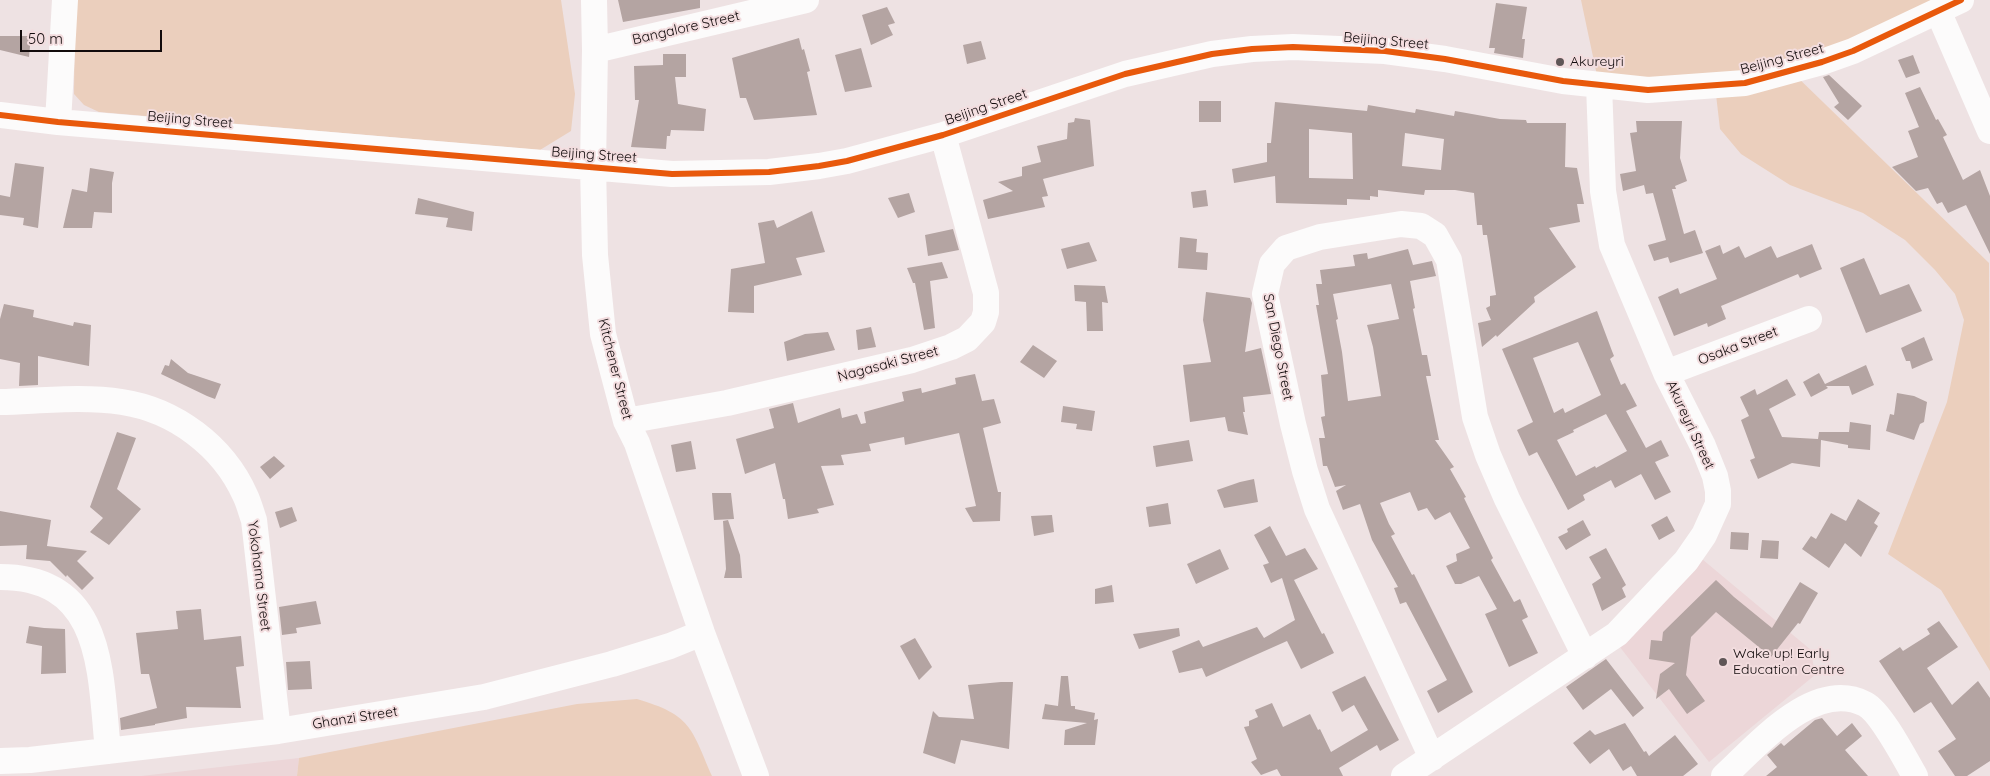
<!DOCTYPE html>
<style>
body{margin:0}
#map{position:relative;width:1990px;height:776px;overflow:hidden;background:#eee2e3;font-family:Quicksand,sans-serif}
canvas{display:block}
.scale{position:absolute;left:20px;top:30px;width:142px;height:22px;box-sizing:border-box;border:2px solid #120b0c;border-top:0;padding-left:6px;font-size:15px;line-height:18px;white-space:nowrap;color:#120b0c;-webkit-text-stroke:4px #f3dddf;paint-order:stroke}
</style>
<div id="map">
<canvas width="1990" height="776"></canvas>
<div class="scale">50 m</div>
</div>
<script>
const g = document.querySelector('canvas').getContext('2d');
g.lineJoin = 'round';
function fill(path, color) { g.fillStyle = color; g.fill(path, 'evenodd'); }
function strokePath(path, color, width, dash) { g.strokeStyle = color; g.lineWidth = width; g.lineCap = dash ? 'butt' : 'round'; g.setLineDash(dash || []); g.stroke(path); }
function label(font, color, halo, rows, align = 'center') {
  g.font = font + ' Quicksand,sans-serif'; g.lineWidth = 4; g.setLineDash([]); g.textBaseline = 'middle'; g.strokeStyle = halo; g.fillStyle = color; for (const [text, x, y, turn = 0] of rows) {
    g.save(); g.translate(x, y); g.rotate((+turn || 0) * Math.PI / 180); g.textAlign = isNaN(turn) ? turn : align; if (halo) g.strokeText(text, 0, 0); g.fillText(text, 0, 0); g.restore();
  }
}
fill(new Path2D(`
 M1702 559 1811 650 1815 675 1709 762 1616 642Z
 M299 758 297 776H141Z`), '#ecd6d8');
fill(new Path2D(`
 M75 0H561L575 94 571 131 540 150 99 112 84 105 74 94Z
 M1581 0H1937L1791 71 1989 263 1990 671 1941 590 1888 554 1947 402 1964 320 1955 294 1935 270 1905 240 1863 213 1790 185 1741 154 1720 129 1715 86 1599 85Z
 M637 699C691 715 691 727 712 776H297L299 758 577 704Z`), '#ebcfbd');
fill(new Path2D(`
 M618 0H700V8L623 22Z
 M1496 3 1527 7 1522 39H1525L1523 58 1494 53 1495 48H1489Z
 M887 7 895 23 888 25 893 35 871 45 862 15Z
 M0 36H31L29 57 0 50Z
 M799 38 802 50 804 49 810 71 807 72 817 115 754 120 746 98H740L732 58Z
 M981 41 986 59 967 64 963 45Z
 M861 48 872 87 845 92 835 55Z
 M663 54H686V77H675L678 104 706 109 704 131 671 130 670 136H667L666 149 631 147 639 100H635L634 66 663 65Z
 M1913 55 1920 73 1906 78 1898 60Z
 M1829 75 1862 106 1848 120 1834 107 1839 103 1823 77Z
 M1920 87 1936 120 1938 119 1947 135 1943 137 1963 180 1980 170 1990 196V254L1966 205 1948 213 1942 202 1937 204 1928 188 1916 191 1892 167 1918 157 1908 131 1919 127 1905 93Z
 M1199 101H1221V122H1199Z
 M1275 102 1367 111 1368 105 1415 113 1416 109 1454 116 1455 111 1500 119 1526 120 1527 123H1566L1565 167 1577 168 1584 204H1577L1580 222 1549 228 1576 267 1534 297 1535 302 1497 337 1496 335 1482 347 1478 323 1491 320 1486 308 1490 306V296L1496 295 1487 235H1483L1482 225H1477L1474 193 1455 190H1425L1424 195 1378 190V197L1370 196V200L1347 199V205L1276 203 1275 176 1234 183 1232 169 1267 162V143H1271ZM1309 129 1352 133 1353 179 1309 178ZM1405 133 1444 139 1441 170 1402 166Z
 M1075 118 1090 120 1094 166 1043 179 1048 196 1042 197 1045 207 988 219 983 200 1013 191 998 182 1022 176V167L1041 162 1037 146 1067 139 1068 123 1074 122Z
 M1636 121H1682L1680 158 1687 181 1675 186 1676 189H1672L1684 234 1695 230 1703 253 1670 263 1668 257 1654 261 1648 245 1666 240 1653 193 1646 194 1644 185 1623 191 1620 174 1636 171 1630 133 1637 132Z
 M15 163 44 167 38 228 23 225 24 218 0 215V195L10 197Z
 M90 168 114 172 112 183V213L94 212 92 228H63L72 189 87 192Z
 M1206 190 1208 206 1193 208 1191 192Z
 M909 193 915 212 898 218 888 198Z
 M418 198 474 212 472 231 446 227 448 218 415 214Z
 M812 211 825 252 796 258 802 275 754 286V313L728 312 731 269 765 263 758 223 774 220 777 228Z
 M953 229 959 250 928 256 925 235Z
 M1180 237 1197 239 1196 252 1208 253 1207 270 1178 268Z
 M1089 242 1097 261 1067 269 1061 249Z
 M1812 244 1822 269 1800 278 1798 274 1721 306 1726 319 1708 327 1707 323 1674 336 1658 297 1678 288 1680 294 1717 279 1705 251 1720 245 1723 254 1739 246 1745 258 1771 246 1777 258Z
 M1408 249 1413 265 1432 261 1436 276 1410 281 1415 308 1413 309 1422 355H1427L1431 376H1426L1439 440H1435L1454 467 1450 469 1466 497 1464 498 1493 558 1491 560 1514 602 1520 599 1528 617 1522 620 1538 653 1509 667 1485 614 1497 609 1479 576 1461 584H1455L1446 566 1457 561 1456 554 1470 548 1450 512 1435 520 1427 508 1418 511 1410 492 1380 503 1389 524 1395 534 1391 536 1412 575 1414 574 1473 692 1438 713 1427 691 1447 680 1406 602 1400 604 1394 588 1398 587 1372 540 1360 504 1343 510 1336 491 1346 485 1335 487 1327 466H1323L1319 438H1325L1321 417 1325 416 1321 375 1328 374 1316 305H1319L1316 284H1322L1320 270 1355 266 1353 255 1367 253 1368 259ZM1391 284 1399 319 1367 325 1373 347 1381 396 1348 401 1342 352 1336 320 1338 319 1333 294Z
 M1864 258 1880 295 1909 284 1922 311 1866 333 1840 268Z
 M942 262 948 278 930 281 935 328 924 330 915 283H913L907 268Z
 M1074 285 1105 286 1108 303 1102 302 1103 331H1087L1086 302 1075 301Z
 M1206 292 1250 298 1252 303 1245 352 1261 348 1271 394 1243 397 1245 412H1243L1248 435 1228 431 1225 417 1190 422 1183 365 1211 362 1203 320Z
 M4 304 34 310 33 317 73 326 74 322 91 325 89 366 38 356V385L19 386 20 363 0 359V319Z
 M1597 311 1612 351 1614 356 1610 359 1621 385 1625 383 1637 406 1626 411 1646 448 1661 440 1669 456 1655 462 1671 492 1655 500 1641 474 1615 488 1611 480 1583 495 1585 500 1568 510 1537 452 1529 456 1517 430 1533 422 1502 349ZM1578 342 1601 395 1565 413 1563 408 1554 413 1533 358ZM1606 414 1627 451 1596 468 1595 466 1576 476 1557 440 1574 432 1573 430Z
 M871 327 876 347 858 350 856 330Z
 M828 332 835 350 787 361 784 342 805 334Z
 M1924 337 1933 360 1912 369 1910 361H1906L1901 348Z
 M1033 345 1057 361 1044 378 1020 362Z
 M171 359 188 373 221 384 215 399 207 396 161 374 165 365 169 366Z
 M1866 365 1874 385 1852 395 1849 386H1826L1828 388 1811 397 1803 382 1819 373 1825 384Z
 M975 374 982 401 994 399 1001 423 983 428 998 492H1001L1000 521 973 522 965 508 976 506 959 433 905 445 904 437 869 444 871 451 841 455 844 465 821 466 834 505 817 509 819 513 788 519 785 499H783L775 463 745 474 736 439 774 428 769 409 793 403 798 423 840 408 842 418 857 414 861 424 866 423 864 412 904 401 902 392 921 388 922 393 956 384 955 378Z
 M1787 379 1796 395 1769 409 1782 437 1818 439 1819 432H1849L1850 422 1871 425 1870 450 1848 448V445L1821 440 1820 467 1792 463 1758 479 1750 460 1755 458 1741 420 1749 416 1740 397 1755 389 1757 395Z
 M1897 393 1914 396 1927 402 1924 422 1920 424 1914 440 1886 431 1890 414 1894 415Z
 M1063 406 1095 411 1092 431 1076 429 1077 424 1061 422Z
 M117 432 136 438 117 489 141 509 109 545 90 532 103 518 90 507Z
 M1189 440 1193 461 1156 467 1153 446Z
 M691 441 696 469 676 472 671 445Z
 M274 456 285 466 270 479 260 467Z
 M1254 479 1258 502 1224 508 1217 490 1240 482Z
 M712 493H731L734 519 714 520Z
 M1858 499 1880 513 1874 523 1878 526 1861 557 1845 543 1829 568 1802 549 1811 536 1816 539 1831 513 1846 521Z
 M1168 503 1171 524 1149 527 1146 507Z
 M292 507 297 521 280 528 275 512Z
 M0 511 51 520 47 546 87 551 77 561 94 578 82 590 67 575 66 577 50 561 26 559 27 545 0 546Z
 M1052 515 1054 532 1034 536 1031 516Z
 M1667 516 1675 531 1659 540 1651 525Z
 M728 520 740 555 742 578H724L726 569 723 521Z
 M1583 520 1591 535 1566 550 1558 537 1568 532 1567 529Z
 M1270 526 1286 556 1305 548 1318 569 1294 580 1322 634 1324 633 1334 653 1301 669 1287 641 1206 677 1202 668 1179 673 1172 651 1199 640 1203 647 1257 627 1264 638 1295 620 1282 578 1271 583 1263 565 1269 563 1254 535Z
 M1731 532 1749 533 1748 550 1730 549Z
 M1762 540 1779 541 1778 559 1760 558Z
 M1606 548 1626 585 1622 588 1626 597 1602 611 1592 584 1601 578 1589 557Z
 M1220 549 1229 569 1196 584 1187 564Z
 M1716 580 1734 597 1772 628 1800 582 1818 593 1800 624 1798 623 1771 657 1716 612 1691 637 1686 675 1705 701 1687 714 1669 689 1656 699 1660 674 1675 663 1649 659 1651 640 1662 641 1663 632Z
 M1112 585 1114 602 1095 604V589Z
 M316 601 321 624 296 628 297 633 282 635 279 607Z
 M201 609 204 640 241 636 244 666 236 667 241 708 186 707 187 718 155 724V725L121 730 120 718 157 708 149 674H141L136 633 178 629 176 611Z
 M1939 621 1958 647 1927 668 1952 705 1978 681 1990 698V761L1967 776H1955L1938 751 1956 739 1931 702 1914 713 1879 661 1900 647 1903 651 1930 634 1927 629Z
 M29 626 44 628 65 629 66 673 41 674 42 646 26 643Z
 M1179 628 1180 636 1139 649 1133 634Z
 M915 638 932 667 919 680 900 646Z
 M1606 659 1644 708 1633 717 1611 689 1583 710 1566 687Z
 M310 661 312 689 288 690 286 662Z
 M1061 676H1068L1071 706H1075V709L1095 713 1094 720 1098 719 1095 745H1064L1065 730 1087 723 1042 719 1045 704 1058 706Z
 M1365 676 1399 740 1380 751 1377 745 1339 768 1343 776H1281L1277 769 1261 775 1251 762 1257 759 1244 727 1249 726V721L1258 717 1255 710 1272 703 1283 727 1310 714 1318 730 1320 729 1331 752 1368 730 1354 705 1342 712 1332 692Z
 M1001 682H1013L1009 749 961 740 955 764 923 753 933 711 939 717 974 719 968 685Z
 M1822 718 1837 736 1852 723 1862 736 1845 750 1868 776H1766L1777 767 1767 755 1781 743 1784 746 1815 720Z
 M1625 723 1644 752 1646 751 1649 756 1675 735 1698 764 1683 776H1637L1631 766 1623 771 1609 749 1590 764 1573 743 1590 730 1595 735Z`), '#b4a4a2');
strokePath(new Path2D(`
 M594 0 595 50 593 166 595 255 603 334 626 421 637 443 702 633 756 776
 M1938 11 1990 131
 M595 50 806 0
 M0 115 58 122 672 174 769 172 819 166 847 161 943 135 1125 74 1212 54 1252 49 1293 47 1385 51 1445 59 1563 81 1648 90 1745 83 1822 62 1853 51 1961 0
 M58 122 65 0
 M1666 373 1809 319
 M0 402C40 401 83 396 122 402 175 410 223 446 245 495 249 503 251 512 254 520L278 731
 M626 421 727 403 912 360 951 347 967 339 983 322 986 312V293L943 135
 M0 577C105 577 100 674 108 751
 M1432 758 1317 509 1305 471 1293 424 1265 294 1272 264 1286 248 1320 237 1401 224 1421 226 1435 235 1449 260 1475 417 1488 455 1507 499 1585 656
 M0 761 30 760 278 731 484 697 612 664 670 646 702 633
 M1404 776 1617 634 1686 561 1704 535 1718 504V491L1715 476 1703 446 1666 373 1612 245 1603 191 1599 85
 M1724 776C1758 745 1814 678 1865 704 1881 712 1905 759 1915 776`), '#fcfbfb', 26);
strokePath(new Path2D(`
 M0 115 58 122 672 174 769 172 819 166 847 161 943 135 1125 74 1212 54 1252 49 1293 47 1385 51 1445 59 1563 81 1648 90 1745 83 1822 62 1853 51 1961 0`), '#e8590c', 6);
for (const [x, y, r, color] of [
 [1560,62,5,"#5f5657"],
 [1723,662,5,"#5f5657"]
]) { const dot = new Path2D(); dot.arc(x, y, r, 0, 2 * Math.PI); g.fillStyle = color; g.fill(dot); strokePath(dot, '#f3dddf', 2); }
label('14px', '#120b0c', '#f3dddf', [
 ["Bangalore Street",686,28,-13],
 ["Beijing Street",1386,41,5],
 ["Beijing Street",1782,59,-15],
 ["Beijing Street",986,107,-19],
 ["Beijing Street",190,120,5],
 ["Beijing Street",594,155,4],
 ["Osaka Street",1738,346,-21],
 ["San Diego Street",1278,347,79],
 ["Nagasaki Street",888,364,-15],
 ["Kitchener Street",615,369,76],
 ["Akureyri Street",1690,425,65],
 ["Yokohama Street",259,576,83],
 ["Ghanzi Street",355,718,-9]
]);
label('14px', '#120b0c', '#f3dddf', [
 ["Akureyri",1570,62],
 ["Wake up! Early",1733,654],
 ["Education Centre",1733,670]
], 'left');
</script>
